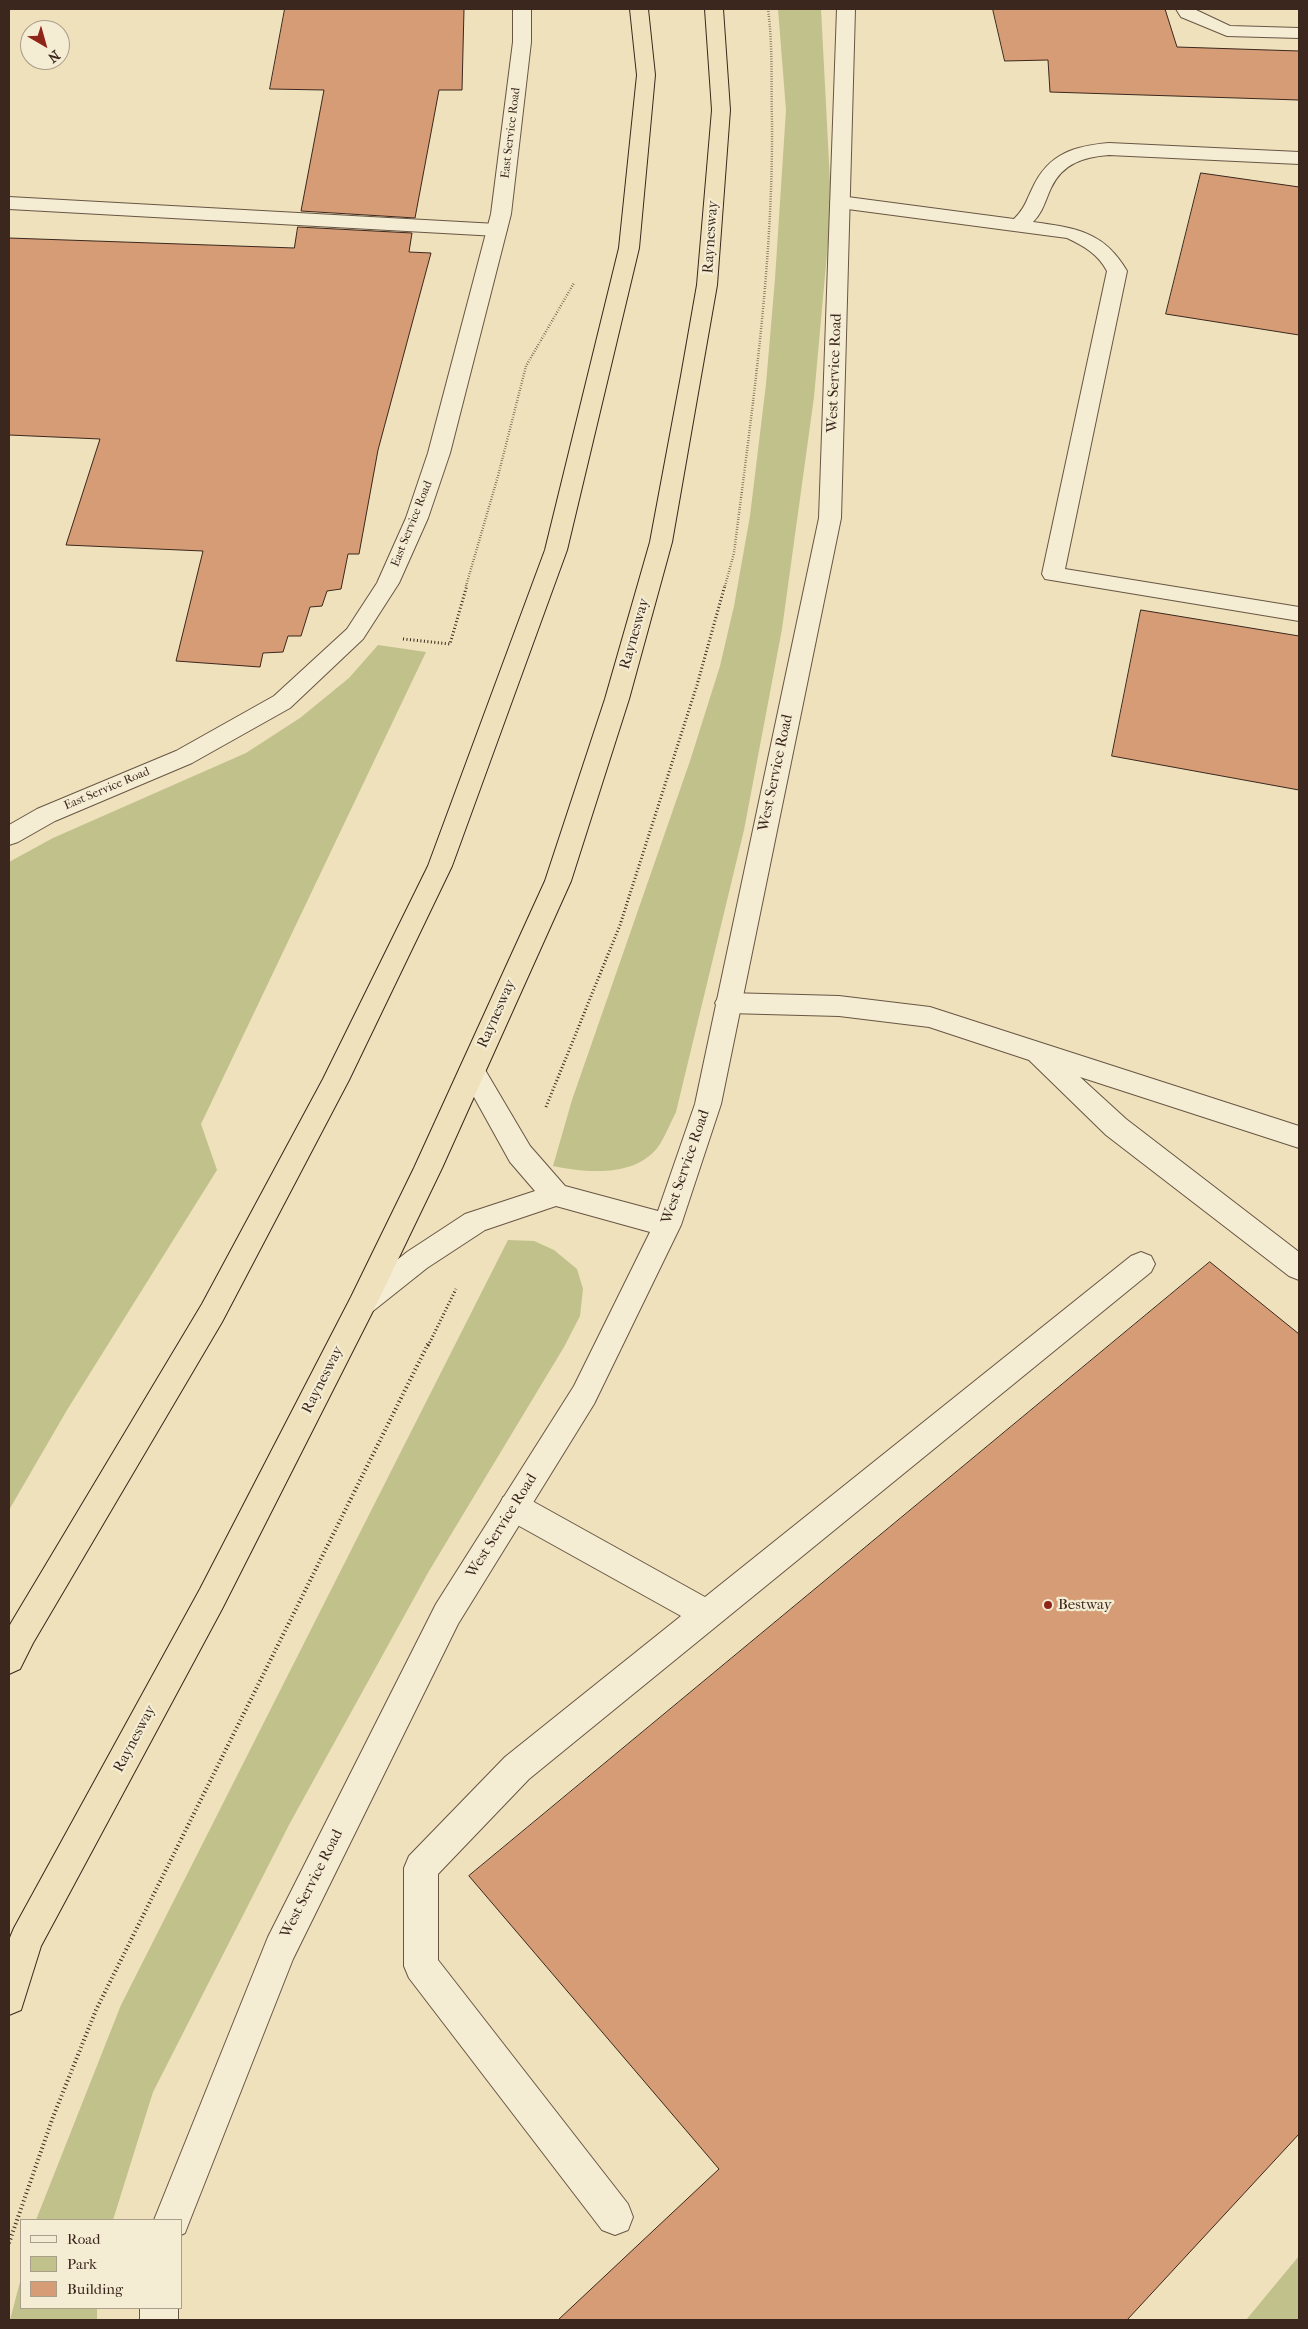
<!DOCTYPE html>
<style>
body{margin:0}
#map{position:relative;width:1308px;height:2329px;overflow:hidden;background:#eee1bb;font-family:"IM FELL French Canon",serif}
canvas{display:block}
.frame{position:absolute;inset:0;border:10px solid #3b271d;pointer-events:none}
.legend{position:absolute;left:20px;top:2219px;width:162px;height:90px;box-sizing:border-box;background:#f4ecd3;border:1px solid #aa9d8a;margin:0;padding:6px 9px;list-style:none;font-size:15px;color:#3b271d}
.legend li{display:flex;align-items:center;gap:10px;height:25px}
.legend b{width:25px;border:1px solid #aa9d8a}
.north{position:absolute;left:20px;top:20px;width:50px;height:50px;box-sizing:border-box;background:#f4ecd3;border:1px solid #aa9d8a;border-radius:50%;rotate:142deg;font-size:14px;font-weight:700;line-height:20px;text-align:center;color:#3b271d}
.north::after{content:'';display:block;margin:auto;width:18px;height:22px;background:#8f2418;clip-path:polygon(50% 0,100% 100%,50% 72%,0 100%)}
</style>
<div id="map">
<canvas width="1308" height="2329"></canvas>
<div class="frame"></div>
<ul class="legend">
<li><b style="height:6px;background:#f4ecd3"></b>Road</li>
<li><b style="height:14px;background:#c0c18b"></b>Park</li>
<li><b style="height:14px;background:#d69c76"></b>Building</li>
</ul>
<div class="north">N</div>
</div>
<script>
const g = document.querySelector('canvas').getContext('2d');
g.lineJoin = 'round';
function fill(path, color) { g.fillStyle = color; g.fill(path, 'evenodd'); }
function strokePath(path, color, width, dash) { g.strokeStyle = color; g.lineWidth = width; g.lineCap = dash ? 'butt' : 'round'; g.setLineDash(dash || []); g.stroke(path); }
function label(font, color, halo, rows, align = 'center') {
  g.font = font + ' "IM FELL French Canon",serif'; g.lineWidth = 4.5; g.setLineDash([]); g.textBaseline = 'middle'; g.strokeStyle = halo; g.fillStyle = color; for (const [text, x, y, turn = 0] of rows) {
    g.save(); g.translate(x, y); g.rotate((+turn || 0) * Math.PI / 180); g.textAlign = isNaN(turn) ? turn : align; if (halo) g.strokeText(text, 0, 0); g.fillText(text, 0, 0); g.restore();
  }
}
fill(new Path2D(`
 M778 9H821L830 182 829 231 814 397 782 629 744 830 676 1112C671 1122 666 1134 660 1144 638 1178 587 1173 553 1166L572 1100 690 761 720 666 734 606 750 516 766 384 775 279 786 110Z
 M378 645 426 652 201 1124 217 1170 67 1410 9 1510V862L53 838 246 753 300 718 349 678Z
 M508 1240 534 1241 554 1250 577 1269 583 1289 580 1316 564 1347 429 1571 290 1823 153 2092 113 2220H36L121 2005Z
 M1299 2256V2320H1246Z
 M21 2278V2308H97V2320H10Z`), '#c0c18b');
const building = new Path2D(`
 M285 9H464L462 90H439L415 218 301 211 324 90 270 89Z
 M993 9H1165L1177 47 1299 51V100L1050 92 1048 60 1005 61Z
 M1201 173 1299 187V335L1166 314Z
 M298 227 412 233 409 252 431 253 378 450 359 554H348L341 589 327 591 322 606 310 607 301 636H288L283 652 263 653 260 667 176 661 203 551 66 545 100 439 9 435V238L294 248Z
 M1141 610 1299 636V790L1112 756Z
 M1210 1262 1299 1334V2134L1127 2320H558L719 2169 469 1876Z`);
fill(building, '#d69c76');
strokePath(building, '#3b271d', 1);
const service = new Path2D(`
 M1176 9H1194L1230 26 1299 28V38L1227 36 1181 17Z
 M1109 143 1299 152V164L1109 155C1084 157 1063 163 1051 188 1045 201 1043 212 1033 222 1075 228 1104 231 1127 271L1065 569 1299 607V621L1045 579 1042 574 1107 271C1098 254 1084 246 1067 238L840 208 833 206 830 202 833 198 840 196 1014 219C1025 208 1026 201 1033 187 1049 153 1075 146 1109 143Z
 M9 197 497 224 504 226 507 230 504 234 497 236 9 209Z
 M728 993 839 996 930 1007 1299 1126V1148L1080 1077 1126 1119 1299 1252V1280L1289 1276 1106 1135 1029 1060 929 1027 839 1016 728 1013 719 1010 715 1003 719 996Z
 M1141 1252 1151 1256 1155 1264 1151 1272 529 1779 438 1874V1960L628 2204 633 2217 628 2230 615 2235 602 2230 409 1978 404 1966V1868L409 1856 505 1757 681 1616 503 1517 499 1507 503 1497 514 1493 525 1497 705 1597 1131 1256Z`);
const minor = new Path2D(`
 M513 9H531V42L511 214 450 453 428 518 399 583 363 639 290 708 192 763 55 821 18 842 9 845V825L37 809 176 751 274 696 347 629 377 583 406 518 428 453 491 214 513 42Z
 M837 9H855L841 518 721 1104 681 1225 594 1404 458 1624 293 1959 190 2220 185 2233 181 2235V2220H154L268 1937 436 1604 574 1386 650 1232 556 1206 485 1230 427 1268 373 1311 363 1315 353 1311 349 1303 353 1295 407 1252 465 1214 535 1191 510 1162 459 1070 463 1063 472 1060 481 1063 530 1146 565 1186 658 1211 695 1104 819 518Z
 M140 2308H178V2320H140Z`);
const trunk = new Path2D(`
 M630 9H648L655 75 639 248 567 550 452 866 349 1080 222 1322 33 1643 20 1669 9 1674V1627L11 1623 202 1304 323 1079 428 866 545 550 619 248 637 75Z
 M705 9H723L730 110 717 285 701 376 672 542 629 699 571 881 442 1168 377 1303 222 1609 41 1946 21 2010 9 2015V1940L14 1928 200 1589 351 1297 414 1168 545 881 605 699 650 542 681 376 697 285 712 110Z`);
strokePath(service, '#685644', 2);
strokePath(minor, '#685644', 2);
strokePath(trunk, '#3b271d', 2);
strokePath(new Path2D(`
 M466 586 498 476 526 366 574 283
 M725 586 734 553C752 409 773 268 772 123 771 85 773 47 768 9`), '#3b271d', 2.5, [0.5, 2]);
strokePath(new Path2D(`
 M403 639 450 644 467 585
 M546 1107 620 925 697 685 725 585
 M428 1346 456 1289`), '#3b271d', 3, [1, 2.5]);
strokePath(new Path2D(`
 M9 2243 53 2117 96 2010 428 1344`), '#3b271d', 4, [1, 3]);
fill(service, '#f4ecd3');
fill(minor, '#f4ecd3');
fill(trunk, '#eee1bb');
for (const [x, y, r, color] of [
 [1048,1605,5,"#8f2418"]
]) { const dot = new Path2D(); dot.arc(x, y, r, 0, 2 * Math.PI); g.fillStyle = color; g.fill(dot); strokePath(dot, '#f4ecd3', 2); }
label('12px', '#3b271d', '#f4ecd3', [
 ["East Service Road",511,133,-83],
 ["East Service Road",412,524,-68],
 ["East Service Road",107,789,-23]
]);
label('15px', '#3b271d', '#f4ecd3', [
 ["Raynesway",711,237,-86],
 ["West Service Road",835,373,-88],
 ["Raynesway",635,634,-74],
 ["West Service Road",776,773,-78],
 ["Raynesway",497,1014,-66],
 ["West Service Road",686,1167,-71],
 ["Raynesway",323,1380,-63],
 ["West Service Road",502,1526,-58],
 ["Raynesway",135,1739,-62],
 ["West Service Road",312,1884,-63]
]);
label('15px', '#3b271d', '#f4ecd3', [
 ["Bestway",1058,1605]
], 'left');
</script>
